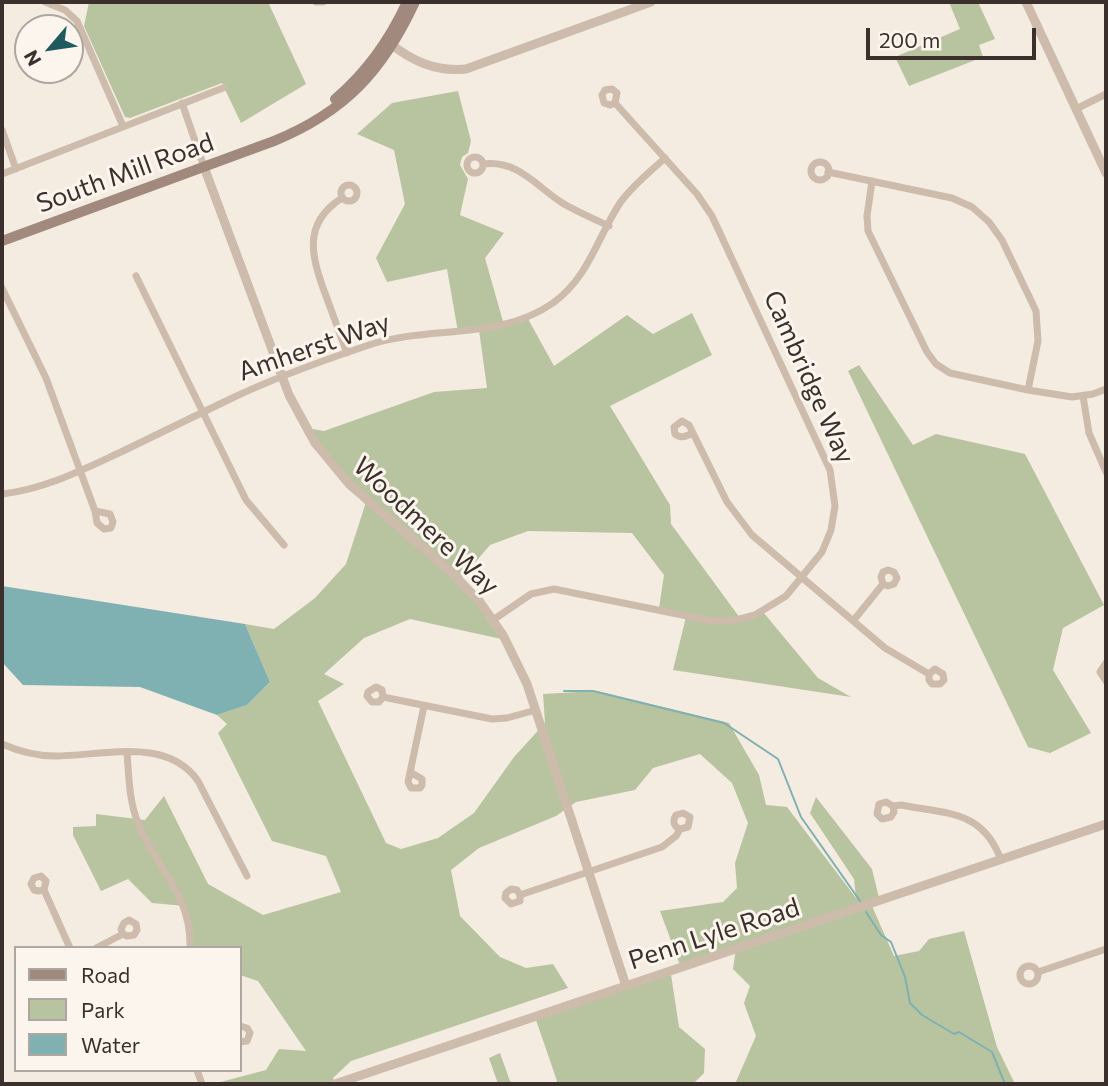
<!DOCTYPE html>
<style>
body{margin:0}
#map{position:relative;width:1108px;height:1086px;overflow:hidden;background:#f4ebe1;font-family:Commissioner,sans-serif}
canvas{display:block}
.frame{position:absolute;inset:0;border:4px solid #3b302b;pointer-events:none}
.legend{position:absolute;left:14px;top:946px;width:228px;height:126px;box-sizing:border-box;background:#fbf5ee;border:2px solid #aea6a0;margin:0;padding:9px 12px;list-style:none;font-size:21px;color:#3b302b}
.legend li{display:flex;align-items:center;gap:14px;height:35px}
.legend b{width:35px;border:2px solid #aea6a0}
.north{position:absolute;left:14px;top:14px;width:70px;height:70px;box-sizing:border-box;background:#fbf5ee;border:2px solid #aea6a0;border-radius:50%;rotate:241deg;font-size:19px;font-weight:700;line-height:28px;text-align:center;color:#3b302b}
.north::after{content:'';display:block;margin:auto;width:24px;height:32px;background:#1f5a5e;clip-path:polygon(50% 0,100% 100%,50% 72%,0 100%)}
.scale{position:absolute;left:866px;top:28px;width:170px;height:32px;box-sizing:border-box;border:4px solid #3b302b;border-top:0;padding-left:9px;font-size:21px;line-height:24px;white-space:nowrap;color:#3b302b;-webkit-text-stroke:5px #fbf5ee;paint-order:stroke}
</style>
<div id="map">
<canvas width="1108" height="1086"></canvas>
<div class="frame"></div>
<ul class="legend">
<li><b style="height:9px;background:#a18a7d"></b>Road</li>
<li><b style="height:19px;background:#b8c4a0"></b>Park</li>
<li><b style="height:19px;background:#7fb0b2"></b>Water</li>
</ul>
<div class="north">N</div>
<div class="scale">200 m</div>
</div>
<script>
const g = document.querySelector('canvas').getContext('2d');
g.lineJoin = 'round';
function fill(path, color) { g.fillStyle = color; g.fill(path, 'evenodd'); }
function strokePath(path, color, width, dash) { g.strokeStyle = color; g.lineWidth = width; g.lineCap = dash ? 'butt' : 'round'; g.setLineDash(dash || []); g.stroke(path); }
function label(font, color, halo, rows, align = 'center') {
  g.font = font + ' Commissioner,sans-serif'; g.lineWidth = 6; g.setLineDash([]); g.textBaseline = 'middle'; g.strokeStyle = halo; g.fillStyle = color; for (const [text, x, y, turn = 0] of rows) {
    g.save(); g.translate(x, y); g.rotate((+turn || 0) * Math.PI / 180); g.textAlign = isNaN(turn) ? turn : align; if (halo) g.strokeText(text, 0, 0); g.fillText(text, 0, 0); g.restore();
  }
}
fill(new Path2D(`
 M89 2H268L306 84 241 123 222 83 130 118 125 117 84 26Z
 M949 2H978L995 39 979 45 983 57 909 86 895 57 960 29Z
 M458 91 471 141 468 153 462 157 460 165 468 179 460 215 504 233 485 258 504 325 527 317 554 366 627 315 653 334 692 313 712 355 610 406 670 505 671 524 740 618 763 612 818 678 851 697 673 670 686 617 659 608 664 575 632 533 528 531 490 545 461 579 506 640 410 619 364 638 324 674 344 684 318 701 386 843 401 849 438 838 474 813 514 757 545 723 543 694 597 691 729 723 759 775 766 805 787 807 856 898 854 879 810 813 816 797 872 869 880 902 872 906 894 956 919 951 929 939 964 931 997 1047 1015 1084H735L756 1036 744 1003 750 986 733 969 736 948 680 965 660 911 723 902 737 888 735 863 748 823 732 783 700 754 653 768 635 790 576 802 556 816 479 848 451 870 460 916 500 957 526 968 553 964 568 988 351 1061 333 1078 335 1084 319 1082 213 1084 266 1070 279 1049 306 1051 258 981 240 975V948H190L185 906 152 903 128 879 101 891 73 835V827L96 826V814L145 820 164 796 208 884 263 915 341 892 326 856 272 841 218 733 227 724 217 715 247 705 270 682 245 624 274 629 315 598 346 564 367 499 307 428 324 431 434 392 487 388 479 330 458 332 447 269 387 282 376 258 405 204 394 150 357 134 392 103Z
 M859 365 913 445 936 434 1025 454 1104 605 1063 628 1053 670 1091 733 1050 753 1028 747 848 371Z
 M670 968 679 1027 705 1049 704 1073 693 1084H554L557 1081 536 1020Z
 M500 1053 510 1081 515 1084H498L489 1058Z`), '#b8c4a0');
fill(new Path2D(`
 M2 586 245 624 270 682 247 705 217 715 140 687 23 685 2 662Z`), '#7fb0b2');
strokePath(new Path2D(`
 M564 691H593L724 723 778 759 801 817 860 901
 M866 912 881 935 891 942 905 977 910 1003 922 1015 954 1034 959 1032 992 1052 1005 1084`), '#7fb0b2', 2);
strokePath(new Path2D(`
 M45 2 65 10 77 21 123 126
 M316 2H323
 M182 103 204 167
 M1076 109 1106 94
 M2 130 16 169
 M467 165a8 8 0 1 1 16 0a8 8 0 1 1-16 0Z
 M811 171a9 9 0 1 1 18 0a9 9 0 1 1-18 0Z
 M483 164C520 160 536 187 564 204 578 212 594 219 609 226
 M828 172 952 198 972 207 989 222 1002 240 1036 311 1038 341 1028 390
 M2 174 223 88
 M872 181 867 216 868 231 927 352 936 364 950 373 1028 390 1072 397 1093 394 1106 389
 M341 193a8 8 0 1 1 16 0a8 8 0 1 1-16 0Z
 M342 198C301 224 312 258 326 296 333 315 340 334 347 353
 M136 276 246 500 284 545
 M2 288 46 378 95 511 97 523 104 529 111 528 113 522 110 514 95 511
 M1083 396 1089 433 1106 472
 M693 433C687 436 681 439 675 434L674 427 682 421 689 425 727 502 752 535 885 648 929 674V680L932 684H940L944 680 943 674 935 669 929 674
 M2 494C45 489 82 470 121 452 156 435 191 418 226 401 271 379 321 361 369 345 429 325 499 341 553 303 589 277 597 238 620 203 632 186 650 172 665 158
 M493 620 531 594 554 589 712 621 736 620 755 615 786 596 822 552 831 530 835 506 830 470 712 216 697 194 615 103 610 105 604 103 602 95 605 90 612 89 617 93 615 103
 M853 621 883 584 881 577 883 572 888 570 894 572 897 578 894 584 888 586 883 584
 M1106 663 1100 672 1106 681
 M383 697 382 690 376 687 368 692 367 696 372 702H379L383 697 492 719 507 718 536 710
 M2 744C18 751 37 756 55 756 102 756 167 736 198 781L247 876
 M127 753C129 777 129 801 138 823 156 868 192 895 190 948
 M410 772 422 779V785L420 788H411L408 782 424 706
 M893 806 894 812 891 817 882 819 877 814 879 804 886 802 893 806 901 805C947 814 983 810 1001 860
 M44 890 38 891 34 890 31 884 34 878 41 876 46 881 44 890 70 948
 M520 895 517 890 511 889 506 893 505 898 511 904 520 901V895L662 847 676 836 680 829 688 827 690 817 683 813 676 815C672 821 674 827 680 829
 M96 948 123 934 127 936 134 935 137 930 136 924 129 920 124 923 121 929 123 934
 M1020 975a9 9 0 1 1 18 0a9 9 0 1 1-18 0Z
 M1038 972 1106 949
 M240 1026 247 1028 250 1033 247 1041 240 1042
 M197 1070 202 1084`), '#cdbbac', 7);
strokePath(new Path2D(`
 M1026 2 1106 173
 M388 42C412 61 435 72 466 69L651 2
 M204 167 289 395 315 443 349 484 452 573 480 602 503 635 527 684 626 986
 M335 1084 1106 824`), '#cdbbac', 9);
strokePath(new Path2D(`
 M335 99C367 72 390 39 407 2
 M2 241 274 141C345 112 383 71 415 2`), '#a18a7d', 10);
label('26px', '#3b302b', '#fbf5ee', [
 ["South Mill Road",125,173,-20],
 ["Amherst Way",314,347,-19],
 ["Cambridge Way",809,377,66],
 ["Woodmere Way",426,526,43],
 ["Penn Lyle Road",714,934,-18]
]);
</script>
